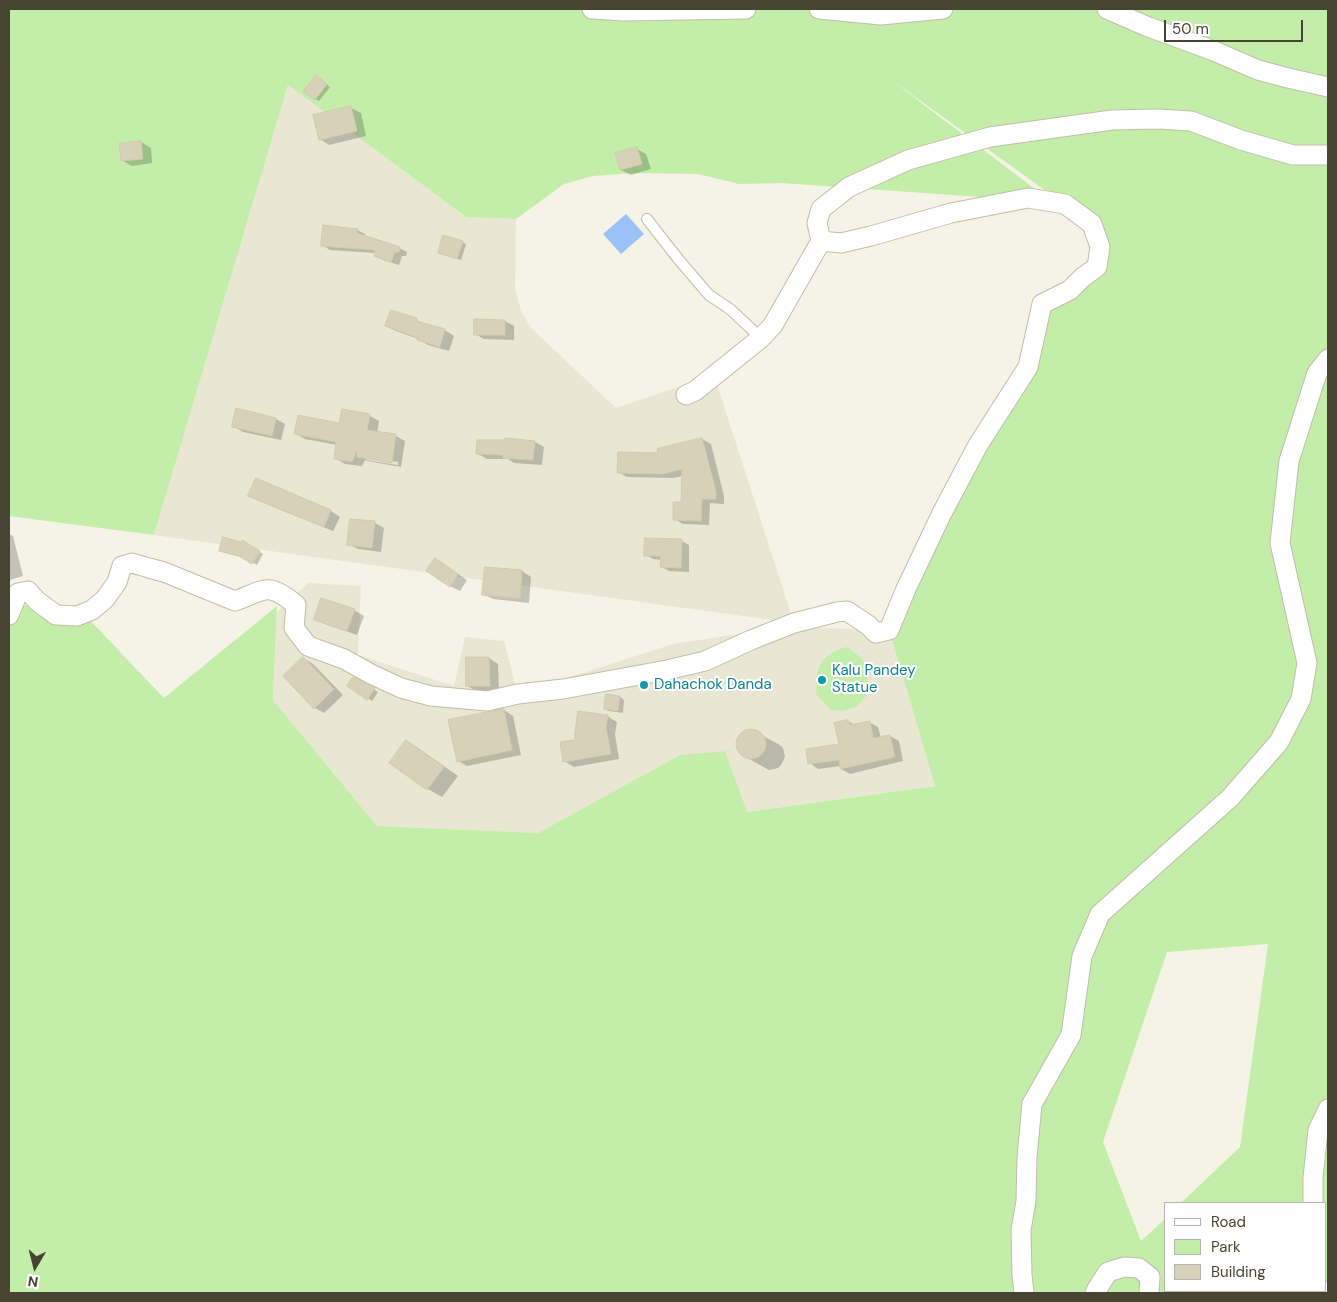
<!DOCTYPE html>
<style>
body{margin:0}
#map{position:relative;width:1337px;height:1302px;overflow:hidden;background:#f5f3e5;font-family:"DM Sans",sans-serif}
canvas{display:block}
.frame{position:absolute;inset:0;border:10px solid #484434;pointer-events:none}
.legend{position:absolute;left:1164px;top:1202px;width:162px;height:90px;box-sizing:border-box;background:#fff;border:1px solid #b6b4ae;margin:0;padding:6px 9px;list-style:none;font-size:15px;color:#484434}
.legend li{display:flex;align-items:center;gap:10px;height:25px}
.legend b{width:25px;border:1px solid #b6b4ae}
.north{position:absolute;left:10px;top:1242px;width:50px;height:50px;-webkit-text-stroke:4px #fff;paint-order:stroke;rotate:188deg;font-size:14px;font-weight:700;line-height:20px;text-align:center;color:#484434}
.north::after{content:'';display:block;margin:auto;width:18px;height:22px;background:#484434;clip-path:polygon(50% 0,100% 100%,50% 72%,0 100%)}
.scale{position:absolute;left:1164px;top:20px;width:139px;height:22px;box-sizing:border-box;border:2px solid #484434;border-top:0;padding-left:6px;font-size:15px;line-height:18px;white-space:nowrap;color:#484434;-webkit-text-stroke:4px #fff;paint-order:stroke}
</style>
<div id="map">
<canvas width="1337" height="1302"></canvas>
<div class="frame"></div>
<ul class="legend">
<li><b style="height:6px;background:#fff"></b>Road</li>
<li><b style="height:14px;background:#c3eea9"></b>Park</li>
<li><b style="height:14px;background:#d8d1b9"></b>Building</li>
</ul>
<div class="north">N</div>
<div class="scale">50 m</div>
</div>
<script>
const g = document.querySelector('canvas').getContext('2d');
g.lineJoin = 'round';
function fill(path, color) { g.fillStyle = color; g.fill(path, 'evenodd'); }
function strokePath(path, color, width, dash) { g.strokeStyle = color; g.lineWidth = width; g.lineCap = dash ? 'butt' : 'round'; g.setLineDash(dash || []); g.stroke(path); }
function label(font, color, halo, rows, align = 'center') {
  g.font = font + ' "DM Sans",sans-serif'; g.lineWidth = 4; g.setLineDash([]); g.textBaseline = 'middle'; g.strokeStyle = halo; g.fillStyle = color; for (const [text, x, y, turn = 0] of rows) {
    g.save(); g.translate(x, y); g.rotate((+turn || 0) * Math.PI / 180); g.textAlign = isNaN(turn) ? turn : align; if (halo) g.strokeText(text, 0, 0); g.fillText(text, 0, 0); g.restore();
  }
}
fill(new Path2D(`
 M288 85 466 217 516 219 515 289 521 311 531 328 616 408 714 375 794 623 154 535Z
 M308 583 361 586 358 655 454 686 465 637 504 641 518 694 673 644 785 627 889 630 935 786 746 812 725 751 680 755 538 833 377 826 273 700 277 612Z`), '#e9e6d3');
fill(new Path2D(`
 M9 9H1328V1293H9V603L83 613 164 698 277 606 273 700 377 826 538 833 680 755 725 751 747 812 935 786 889 630 1028 367 1042 304 1097 266 1092 224 890 79 1052 202 781 183 739 184 698 174 634 173 593 176 564 184 516 219 466 217 288 85 154 535 9 516V80L12 79H9ZM1268 944 1240 1147 1181 1203H1326V1291H1166V1218L1141 1241 1103 1142 1167 952Z
 M848 647 861 658 868 670 866 696 857 706 844 711 831 710 816 694C817 686 816 677 818 670 822 657 836 649 848 647Z`), '#c3eea9');
fill(new Path2D(`
 M626 214 644 234 621 254 603 234Z`), '#9ac2f9');
fill(new Path2D(`
 M320 79 330 87 319 101 315 99Z
 M351 108 361 113 366 136 329 145 320 139Z
 M141 142 151 148 152 163 132 166 122 160Z
 M637 149 646 154 651 169 631 175 621 170 617 154Z
 M357 230 365 234V236L399 248 407 252 406 256H402L399 265 383 260 375 256 376 253 330 250 322 245Z
 M462 242 466 244 461 260 440 253Z
 M416 320 424 324 445 330 454 336 449 351 428 345 418 339 396 331 386 326Z
 M505 321 514 326V340L484 339 475 334Z
 M343 410 370 416 379 421 377 433 396 436 405 441 401 467 367 461 365 460 362 466 345 464 335 458 337 445 305 439 295 433 340 424ZM366 457 398 462V465L366 460Z
 M276 419 285 424 281 440 243 432 233 426Z
 M702 439 711 444 724 496V504L710 503 709 525 683 524 674 519 682 504 683 476 673 478 627 477 618 472Z
 M506 441 535 442 544 447 542 465 514 463 508 459H487L478 454Z
 M257 479 331 511 340 517 333 531 259 501 250 496Z
 M351 520 375 523 384 528 381 552 358 549 348 544Z
 M9 534 13 536 23 576 10 580 9 579Z
 M682 541 689 545V572L669 571 662 567V560L653 559 646 555Z
 M242 542 263 554 257 565 244 558 225 553 220 550 242 543Z
 M445 565 467 580 460 591 450 586Z
 M486 568 522 571 531 577 529 603 493 599 483 594Z
 M354 610 364 616 357 635 325 624 315 619Z
 M303 658 313 664 343 695 324 713 315 708Z
 M489 658 498 664 499 691H477L467 686Z
 M354 679 378 692 372 701 349 686Z
 M607 696 620 697 624 700 623 713 609 711 605 709Z
 M504 710 513 716 521 755 467 766 458 761Z
 M607 716 617 722 615 734 619 759 574 767 564 761 575 741Z
 M848 721 855 725 869 722 878 727 881 738 890 736 899 741 903 761 850 774 841 769V766L818 769 810 763 841 745Z
 M751 731 759 734 780 745 783 748 785 757 781 765 778 768 769 770 740 754 737 746 739 736 742 733Z
 M407 741 421 750 458 776 442 797 428 789 391 763Z`), '#0003');
const building = new Path2D(`
 M316 75 327 84 315 100 303 92Z
 M351 106 357 131 319 140 313 115Z
 M141 141 143 159 121 161 119 144Z
 M637 147 642 164 620 170 615 153Z
 M323 225 358 229 357 233 400 247 399 252H395L391 262 374 256 375 250 321 246Z
 M443 235 463 241 457 259 438 253Z
 M391 310 417 318 416 321 445 329 440 347 417 340 418 338 385 326Z
 M474 319 505 320V335H474Z
 M236 408 276 418 272 436 232 427Z
 M342 409 370 414 367 430 396 434 392 463 357 457V450L352 462 334 459 336 442 294 434 298 415 339 423Z
 M505 438 535 441 533 460 503 458V455L476 454 477 440H505Z
 M702 438 716 491V499H702L701 521 673 520V502H681L682 469 663 474 617 473 618 452 658 453 657 449Z
 M256 478 331 510 324 527 248 496Z
 M350 519 375 521 372 548 347 545Z
 M223 537 241 542 242 540 260 551 252 564 239 556 219 551Z
 M645 538 682 539 681 568 660 567 661 556H644Z
 M435 558 458 574 450 587 426 571Z
 M485 567 522 570 520 598 482 595Z
 M321 598 355 609 347 631 314 620Z
 M303 657 334 689 314 709 283 676Z
 M466 657H489L490 686H466Z
 M353 677 375 688 367 700 347 686Z
 M606 694 620 696 618 711 604 709Z
 M504 709 512 750 457 762 448 720Z
 M578 711 608 715 606 728 611 754 563 762 560 742 574 740Z
 M848 720 850 725 870 721 873 738 890 735 895 757 840 769 839 760 808 764 806 749 839 744 834 723Z
 M736 744a15 15 0 1 1 30 0a15 15 0 1 1-30 0Z
 M406 740 444 767 427 790 389 763Z`);
fill(building, '#d8d1b9');
strokePath(building, '#d3cbac', 1);
const service = new Path2D(`
 M647 219 679 260 709 295 730 309 761 338`);
const minor = new Path2D(`
 M592 9 623 11 746 9
 M819 9 881 15 943 9
 M1107 9 1146 26 1214 51 1258 70 1288 78 1328 87
 M686 395 695 391 761 338 773 325 821 241 817 223 821 209 849 187 908 160 990 137 1112 120 1158 119 1191 121 1241 140 1293 155H1328
 M9 615 18 593 28 591 37 601 56 615 77 616 92 610 105 599 117 582 122 566 132 563 149 568 164 572 235 601C265 590 268 581 296 605L294 628 308 646 344 659 371 674 401 688 431 696 487 701 518 694 563 689 667 670 705 661 751 640 794 623 837 612 847 611 868 625 876 633 889 630 906 589 942 513 978 445 1028 367 1042 304 1070 290 1083 277 1097 267 1100 247 1092 224 1065 204 1028 198 951 213 871 236 841 243 821 241
 M1313 1203V1178L1318 1130 1328 1109
 M1324 1291V1293
 M1024 1293 1022 1275 1021 1230 1026 1201 1027 1157 1032 1104 1071 1035 1082 956 1100 914 1230 798 1279 742 1301 699 1307 663 1280 543 1289 461 1317 373 1328 359
 M1095 1293 1097 1289 1108 1272 1124 1267 1139 1268 1150 1277 1149 1293`);
strokePath(service, '#c1bda7', 12);
strokePath(minor, '#c1bda7', 21);
strokePath(service, '#fff', 10);
strokePath(minor, '#fff', 19);
for (const [x, y, r, color] of [
 [822,680,5,"#0f9aa8"],
 [644,685,5,"#0f9aa8"]
]) { const dot = new Path2D(); dot.arc(x, y, r, 0, 2 * Math.PI); g.fillStyle = color; g.fill(dot); strokePath(dot, '#fff', 2); }
label('15px', '#0d838f', '#fff', [
 ["Kalu Pandey",832,671],
 ["Statue",832,688],
 ["Dahachok Danda",654,685]
], 'left');
</script>
